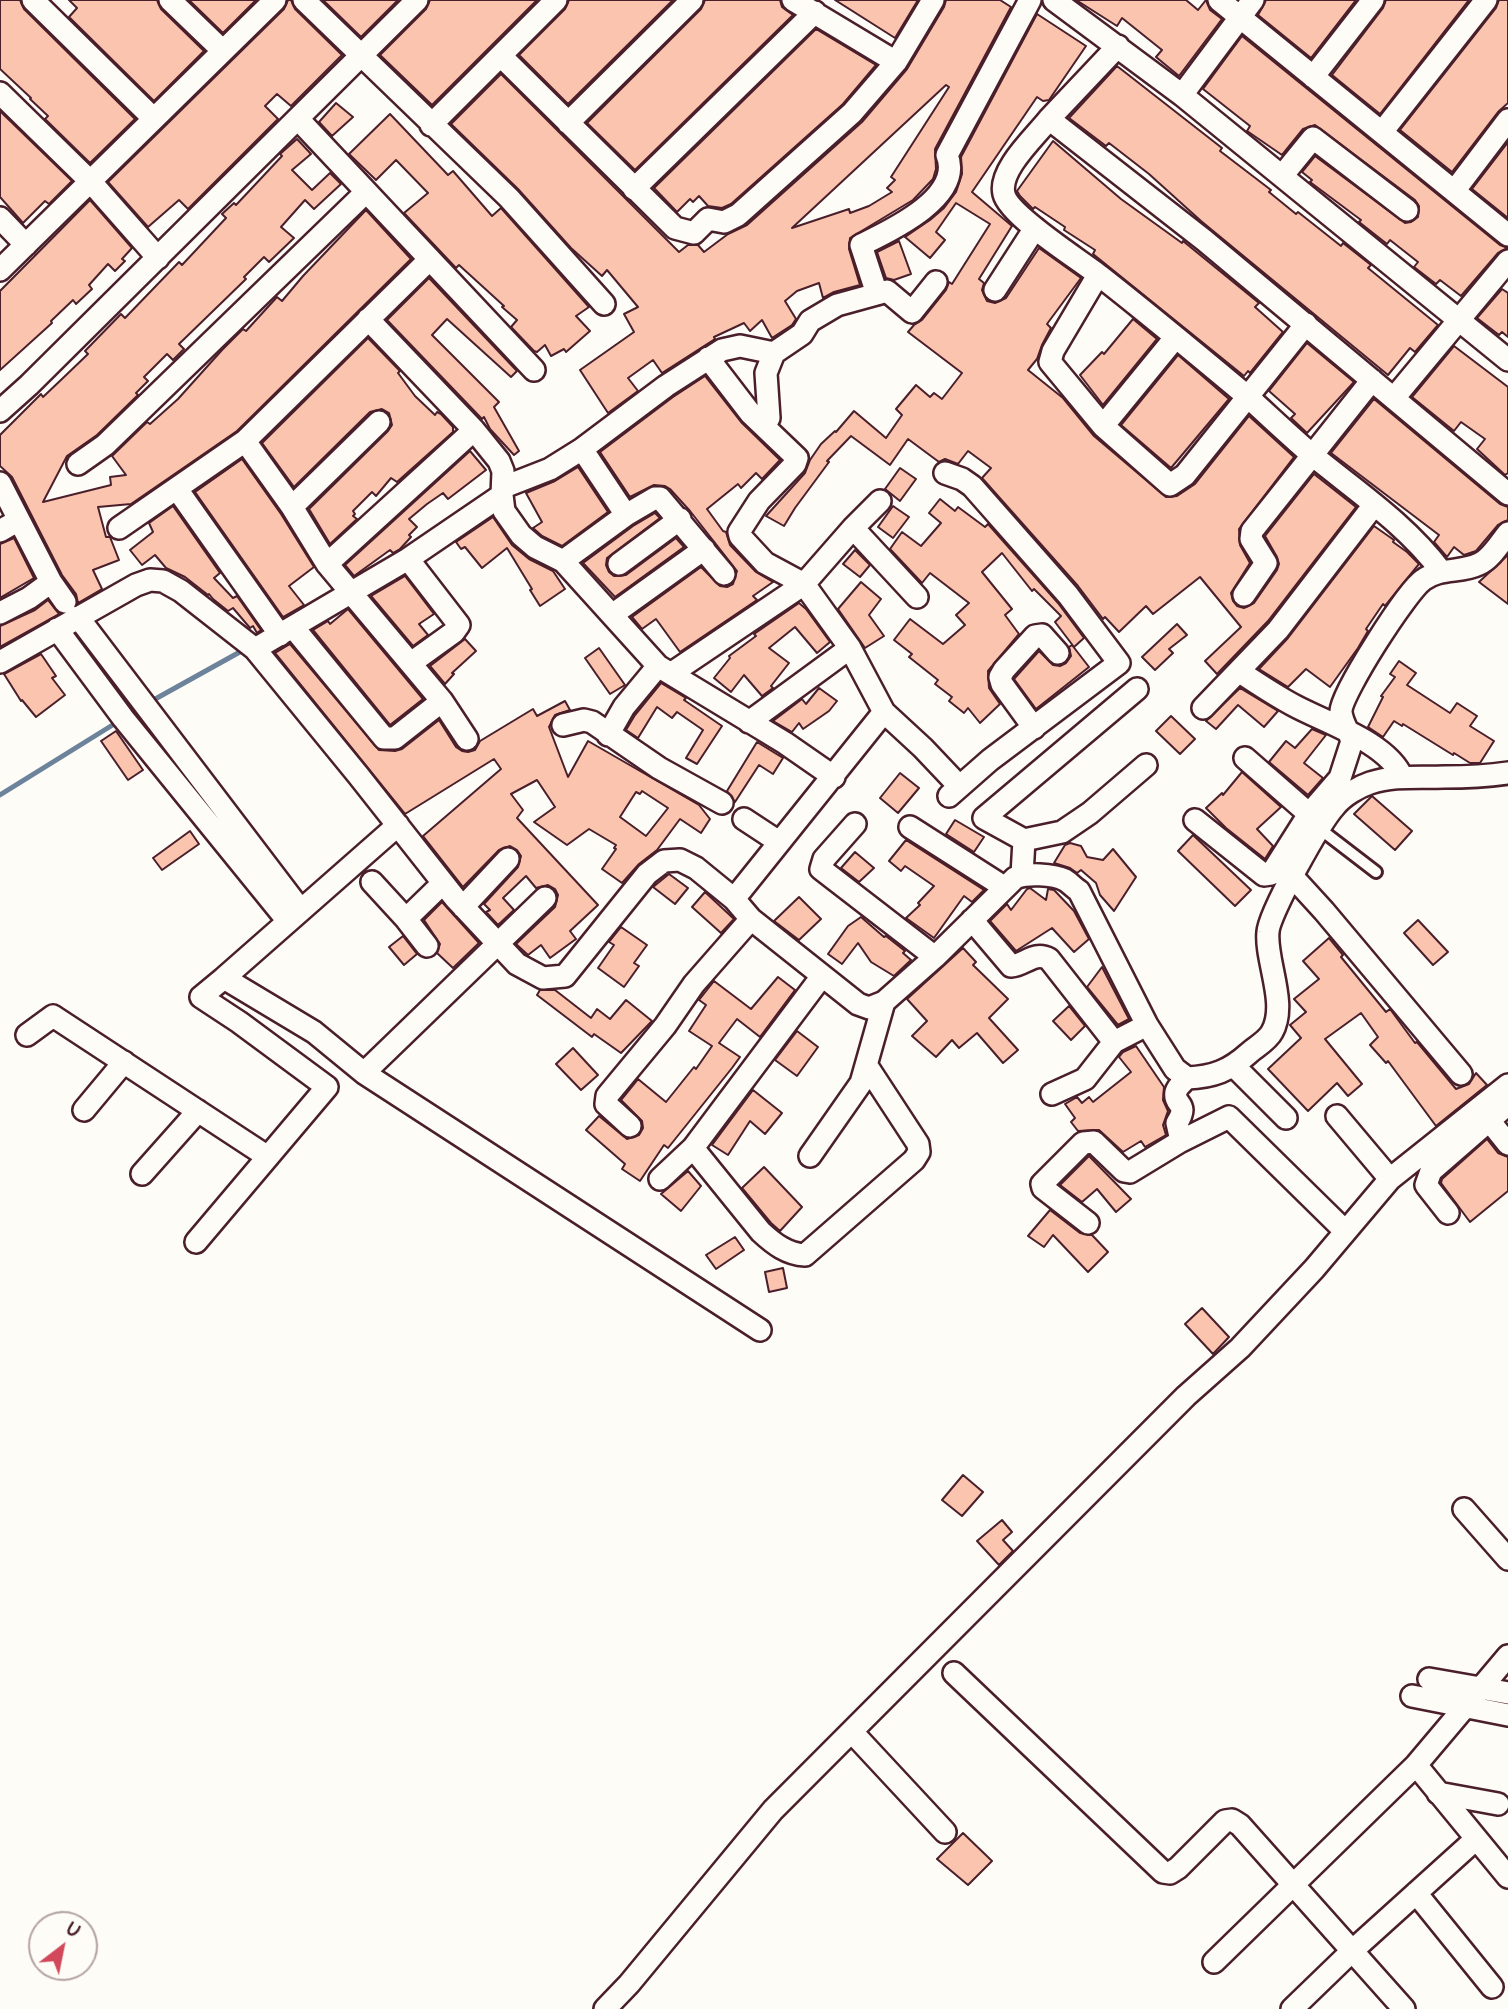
<!DOCTYPE html>
<style>
body{margin:0}
#map{position:relative;width:1508px;height:2009px;overflow:hidden;background:#fdfcf7;font-family:Pangolin,sans-serif}
canvas{display:block}
.north{position:absolute;left:28px;top:1911px;width:70px;height:70px;box-sizing:border-box;background:#fdfcf7;border:2px solid #b5a4a5;border-radius:50%;rotate:32deg;font-size:19px;font-weight:700;line-height:28px;text-align:center;color:#4a1f2b}
.north::after{content:'';display:block;margin:auto;width:24px;height:32px;background:#d1495b;clip-path:polygon(50% 0,100% 100%,50% 72%,0 100%)}
</style>
<div id="map">
<canvas width="1508" height="2009"></canvas>
<div class="north">U</div>
</div>
<script>
const g = document.querySelector('canvas').getContext('2d');
g.lineJoin = 'round';
function strokePath(path, color, width, dash) { g.strokeStyle = color; g.lineWidth = width; g.lineCap = dash ? 'butt' : 'round'; g.setLineDash(dash || []); g.stroke(path); }
function fill(path, color) { g.fillStyle = color; g.fill(path, 'evenodd'); }
strokePath(new Path2D(`
 M148 703 247 648
 M0 795 119 721`), '#6d839b', 5);
const building = new Path2D(`
 M0 0H20L24 9 135 119 90 163 45 119 48 116 30 99 31 98 0 69Z
 M69 0H157L161 9 204 51 154 101 69 17 77 8Z
 M189 0H256L223 33Z
 M288 0H291L295 9 342 55 291 106 277 94 265 106 278 119 188 209 179 200 148 227 108 182 284 9Z
 M323 0H398L361 37Z
 M430 0H537L432 105 380 55 426 9Z
 M569 0H673L568 104 519 55 565 9Z
 M705 0H780L782 7 793 15 635 170 587 123 701 9Z
 M835 0H918L895 38Z
 M946 0H1000L1011 7 935 149 936 169 933 179 913 200 850 238 849 249 860 285 834 292 823 298 819 283 797 291 785 301 796 319 792 325 772 338 762 320 750 331 744 323 714 337 715 339 662 373 653 360 628 378 638 391 608 413 580 370 634 332 624 314 638 307 607 270 602 276 571 248 518 189 451 124 501 74 679 252 688 245H698L704 252 728 234 747 225 862 122 907 69 944 7ZM946 85 949 87 891 177 895 180 887 188 892 192 869 206 850 213 849 209 792 228Z
 M1076 0H1186L1198 10 1206 0 1210 10 1222 19 1179 76 1156 57 1162 50 1122 18 1117 26Z
 M1266 0H1356L1311 58 1258 15Z
 M1386 0H1469L1380 114 1332 75 1383 8Z
 M1499 0H1508V103L1498 112 1452 172 1400 130 1496 8Z
 M1037 14 1086 46 1049 100 1043 101 1037 97 972 192 1012 226 979 279 984 283 982 290 987 301 995 303 1006 298 1039 248 1081 278 1047 324 1051 328 1042 345 1037 359 1028 370 1063 398 1094 436 1166 497 1177 496 1195 484 1249 416 1294 457 1239 529 1240 545 1250 563 1231 593 1233 601 1237 606 1244 608 1254 603 1277 570 1279 564 1277 557 1265 536 1314 474 1356 507 1268 621 1217 674 1205 661 1241 627 1200 577 1153 614 1146 606 1119 632 1105 617 1103 619 1078 586 982 478 991 468 968 451 958 464 945 459 939 462 908 439 890 465 851 436 827 461 829 462 795 508 784 526 766 516 805 473 810 460 821 444 835 431 836 432 854 411 886 438 902 415 896 409 916 385 930 397 934 393 942 399 962 373 908 332 914 325 922 320 946 290 949 282 952 284 990 224 956 203 936 232 945 240 930 258 905 237 930 220 944 208 956 192 962 174 961 157Z
 M816 29 876 65 843 104 731 204 722 208 708 206 699 196 693 202 690 199 677 212 654 188Z
 M1242 36 1500 245 1508 248 1498 253 1461 296 1440 280 1436 284 1414 267 1418 262 1390 240 1387 244 1359 222 1361 220 1310 182 1312 180 1302 172 1315 156 1405 223 1411 222 1418 217 1419 206 1415 200 1315 125 1303 129 1282 155 1247 131 1250 126 1203 89Z
 M1117 66 1222 148 1220 151 1271 190 1269 192 1296 214 1298 212 1341 246 1343 243 1371 265 1368 268 1438 325 1415 352 1410 348 1388 375 1201 221 1149 174 1109 143 1106 146 1069 118Z
 M336 103 353 117 332 136 319 122Z
 M0 111 72 181 49 204 45 201 23 223 0 197Z
 M390 114 448 175 453 171 492 216 501 208 589 307 576 316 590 331 566 352 564 349 551 356 545 345 537 352 534 351 511 327 517 320 502 307 504 306 459 265 456 268 404 213 428 193 396 160 376 180 349 154Z
 M297 139 311 154 292 170 312 190 330 173 341 184 314 209 305 200 281 227 294 238 269 262 264 257 244 277 246 279 179 344 184 349 173 360 167 354 144 377 148 381 136 393 138 395 97 435 67 456 43 502 111 485 110 477 126 475 112 456 147 422 150 424 178 399 222 350 243 329 246 331 277 297 282 301 303 276 366 210 411 259 237 431 131 504 98 507 106 537H110L119 560 93 570 102 589 78 603 76 594 62 575 12 477 0 466V435L41 394 43 397 63 378 88 354 85 351 121 314 125 318 179 262 182 265 226 218 222 214 234 203 236 205 282 156 280 154Z
 M1053 141 1121 199 1182 243 1183 241 1259 303 1255 307 1283 332 1250 373 1248 371 1244 376 1093 254 1095 250 1064 230 1065 227 1035 207 1033 209 1020 196 1017 191Z
 M1508 142V218L1472 189Z
 M90 200 132 248 122 259 125 261 115 271 108 264 89 285 92 289 76 304 73 300 51 321 52 323 0 370V291Z
 M899 241 911 274 894 280 886 278 877 252Z
 M429 278 517 371 511 377 447 319 432 335 499 402 494 407 519 451 514 455 490 429 484 417 482 419 387 320Z
 M1502 289 1508 293V337L1502 332 1499 335 1477 318Z
 M1133 319 1157 339 1103 405 1080 375 1102 352 1104 354Z
 M368 338 400 371 398 373 415 396 435 415 437 412 441 414 453 427V432L397 482 391 478 376 496 372 492 353 511 355 514 353 516 357 519 330 544 309 509 388 431 392 425 389 413 382 409 370 412 294 487 262 443Z
 M1307 343 1354 382 1307 433 1291 418 1295 414 1269 391Z
 M1454 346 1508 387V473L1505 475 1477 449 1485 439 1461 422 1454 431 1412 397Z
 M1178 355 1229 399 1171 468 1121 425Z
 M705 376 741 422 780 460 762 479 756 473 741 488 738 484 707 509 723 531 726 532 730 545 756 572 773 582 753 596 757 600 680 652 656 619 642 629 632 617 701 567 720 586 727 587 733 584 737 571 690 511 670 489 665 486 654 485 630 497 600 452 673 397Z
 M1374 399 1500 504 1508 507V520L1498 525 1476 551 1464 555 1454 547 1447 557 1434 542 1439 535 1331 453Z
 M470 451 486 470 448 499 443 493 427 504 409 519 417 527 409 535 411 537 400 549 393 553 390 550 354 576 345 565Z
 M242 459 281 514 314 567 289 586 304 605 283 617 195 492Z
 M578 467 608 512 562 546 542 536 533 528 542 522 526 493 555 481Z
 M900 468 916 479 900 501 885 489Z
 M940 499 955 511 958 507 985 527 988 524 1058 603 1084 638 1074 647 1055 622 1061 616 1034 589 1032 591 1002 553 982 572 1012 609 1005 615 1019 634 988 671 989 688 1000 704 980 723 968 708 964 713 949 701 952 697 935 684 938 680 909 657 912 654 894 640 910 619 943 644 965 625 956 615 969 603 930 573 922 583 890 549 902 532 921 546 941 523 929 513Z
 M173 506 220 573 214 578 233 598 237 596 261 630 257 633 253 626 250 628 233 608 228 611 213 599 209 594 208 595 185 577 166 568 155 555 142 565 130 550 153 532 149 523Z
 M893 506 909 517 893 538 878 527Z
 M655 513 660 518 607 558 606 565 609 572 614 576 626 575 676 538 684 547 615 597 583 563 633 526Z
 M493 517 512 545 529 559 553 571 565 589 540 606 530 590 532 589 507 548 482 568 465 547 461 549 456 542Z
 M1374 526 1394 540 1393 542 1407 552 1419 564 1385 606 1383 604 1366 629 1368 631 1358 648 1330 687 1306 669 1288 687 1259 669 1288 638Z
 M14 538 34 578 0 598V544Z
 M855 550 870 565 860 577 843 564Z
 M1508 555V604L1479 582Z
 M405 576 434 614 419 624 428 635 413 646 371 596Z
 M861 582 881 599 869 615 884 636 865 648 838 609Z
 M48 600 59 614 0 647V626L35 610Z
 M799 603 806 609 830 642 817 653 795 627 769 648 789 663 771 686 773 688 762 696 744 675 731 692 714 678 730 658 729 656 756 636 754 634Z
 M348 609 423 699 390 725 313 630 328 621 330 624Z
 M1177 624 1187 635 1169 649 1173 653 1155 670 1142 657Z
 M465 639 476 651 452 673 454 674 445 684 430 666Z
 M290 644 379 750 395 751 402 749 439 720 456 747 462 751 468 752 475 750 480 741 533 709 537 716 565 701 570 710 555 715 549 727 568 777 588 741 699 805 710 819 701 833 680 819 657 850 639 864 622 883 602 869 616 849 614 848 616 845 589 829 567 845 534 822 555 807 537 780 511 794 523 810 517 818 598 905 570 931 576 939 550 958 541 945 528 955 516 944 555 907 558 895 555 889 548 885 536 888 526 876 503 898 514 910 498 925 486 912 490 910 484 904 518 867 521 856 517 850 510 846 499 850 463 887 423 836 501 769 494 759 405 814 275 653ZM642 791 668 808 646 836 620 817 636 792 640 794Z
 M1072 645 1089 667 1036 709 1014 679 1039 651 1053 665 1060 666 1066 663 1071 656 1069 647Z
 M599 648 625 685 610 694 585 658Z
 M41 654 56 676 52 678 65 695 36 717 22 700 21 701 4 674Z
 M1399 661 1416 673 1407 685 1450 713 1457 703 1477 716 1470 726 1494 741 1480 763H1470L1454 753 1453 755 1403 724 1402 726 1394 721 1383 737 1368 727 1383 697 1381 696 1395 677 1390 674Z
 M661 683 686 698 684 700 722 726 697 764 686 758 703 730 677 712 672 718 657 707 638 738 626 730 635 715Z
 M819 688 837 701 829 711 803 729 799 723 792 732 773 721 802 699 806 704Z
 M1240 688 1278 711 1264 727 1238 705 1216 729 1206 721Z
 M1171 716 1195 739 1180 754 1156 731Z
 M1312 729 1326 735 1304 763 1323 778 1308 795 1269 762 1286 741 1295 748Z
 M116 731 143 770 128 780 101 741Z
 M757 742 783 758 773 774 759 765 735 802 727 791Z
 M1242 772 1281 807 1257 829 1273 846 1265 859 1226 828 1206 808 1222 793 1223 795Z
 M900 773 919 788 898 813 880 798Z
 M1372 796 1412 831 1395 850 1354 814Z
 M955 820 984 837 974 852 946 834Z
 M190 831 199 844 162 870 153 858Z
 M1193 835 1251 890 1235 906 1178 851Z
 M906 840 984 890 972 902 964 896 934 938 906 918 920 905 918 903 934 886 905 866 901 871 889 861Z
 M1070 843 1081 846 1087 857 1103 860 1113 849 1136 877 1114 911 1100 895 1096 883 1081 870 1077 873 1070 868 1054 863 1065 845Z
 M855 852 874 868 859 882 841 868Z
 M669 874 688 888 675 904 653 887Z
 M1030 888 1046 900 1048 889 1054 890 1074 911 1089 939 1074 952 1052 928 1016 951 990 921 1007 904 1011 910 1027 889Z
 M705 892 734 919 721 933 692 907Z
 M799 897 821 919 799 940 774 921Z
 M442 902 479 943 453 968 437 953 440 944 424 920Z
 M861 917 884 937 886 936 905 951 903 953 911 960 894 976 871 962 858 943 842 964 828 954 848 926Z
 M1418 920 1448 952 1433 965 1404 933Z
 M621 927 647 945 634 963 639 966 624 987 598 968 614 945 609 942Z
 M403 936 417 954 404 965 389 947Z
 M1329 938 1343 955 1341 957 1386 1012 1390 1009 1415 1043 1417 1042 1456 1089 1469 1084 1476 1073 1487 1085 1436 1126 1388 1061 1386 1063 1370 1045 1378 1037 1361 1013 1325 1039 1362 1084 1348 1096 1337 1083 1308 1111 1268 1069 1301 1038 1290 1025 1306 1012 1294 999 1319 979 1303 961Z
 M963 948 976 962 973 965 1008 999 989 1018 1018 1050 1003 1063 977 1033 959 1048 952 1040 936 1057 912 1036 927 1021 907 999Z
 M1102 967 1129 1019 1118 1025 1087 987Z
 M778 977 795 990 760 1037 737 1019 719 1043 740 1057 732 1068 668 1148 664 1145 640 1181 622 1169 625 1164 586 1130 599 1116 627 1139 639 1135 643 1128 642 1121 621 1100 638 1079 666 1102 694 1067 696 1069 712 1046 689 1031 706 1005 699 1000 714 981 751 1009Z
 M540 990H555L591 1018 597 1009 610 1019 626 1000 652 1021 621 1053 594 1034 592 1037 537 995Z
 M1069 1006 1085 1026 1071 1040 1053 1021Z
 M797 1031 818 1047 797 1076 775 1060Z
 M1136 1046 1164 1087 1163 1100 1168 1111 1163 1125 1166 1135 1145 1147 1141 1141 1123 1152 1099 1130 1078 1131 1071 1122 1075 1118 1065 1104 1077 1097 1082 1103 1089 1097 1093 1102 1131 1072 1119 1057 1123 1052Z
 M573 1048 598 1075 581 1090 556 1064Z
 M753 1090 782 1113 765 1134 750 1121 728 1155 712 1145Z
 M1487 1139 1498 1153 1508 1157V1191L1470 1222 1441 1183 1442 1179Z
 M1089 1156 1131 1199 1116 1212 1097 1189 1082 1202 1060 1185Z
 M764 1167 802 1207 780 1231 771 1223 742 1188Z
 M688 1171 701 1186 681 1211 661 1194Z
 M1050 1210 1080 1233 1092 1235 1108 1252 1088 1272 1053 1235 1044 1247 1028 1236Z
 M735 1237 744 1250 716 1269 706 1255Z
 M783 1268 787 1288 769 1292 765 1272Z
 M1202 1308 1229 1337 1213 1354 1185 1324Z
 M963 1475 983 1492 962 1516 942 1500Z
 M1002 1520 1012 1532 1003 1540 1013 1551 999 1565 977 1541Z
 M963 1833 992 1861 968 1885 937 1859Z`);
fill(building, '#fbc4ae');
strokePath(building, '#4a1f2b', 2);
const service = new Path2D(`
 M1320 829 1376 872`);
const minor = new Path2D(`
 M33 0 154 119
 M170 0 223 51
 M304 0 509 198 604 304
 M793 0 896 62
 M1054 0 1182 95 1508 360
 M1219 0 1508 235
 M501 56 675 228 694 233 708 219 724 222 738 215 852 113 896 62 933 0
 M1313 77 1373 0
 M0 93 91 182 158 258
 M1182 95 1253 0
 M1049 119 1118 46
 M299 120 534 370
 M568 123 692 0
 M431 125 556 0
 M1382 132 1486 0
 M1282 176 1313 138 1407 210
 M634 189 815 12
 M1455 190 1508 120
 M0 218 26 245
 M0 270 275 0
 M1098 275 1053 351 1050 362 1103 426 1170 485 1185 475 1306 324
 M995 290 1035 228
 M877 294 887 291 912 312 936 282
 M368 319 474 430 499 461 503 471 502 495 504 511 521 535 535 547 563 561 658 666 785 743 834 777
 M708 358 751 414 797 458 795 464 759 501 739 532 740 536 765 563 804 584 850 648 884 712
 M1394 398 1508 261
 M0 411 29 385 417 0
 M764 426 769 418 766 373 774 353 802 334 810 321 837 305 877 294 861 245C890 231 964 197 947 155L1030 0
 M1103 426 1175 338
 M245 441 292 507 327 564 442 701 395 738H384L293 627
 M582 449 626 515
 M78 464 105 445 365 193
 M945 473 962 479 972 486 1068 595 1119 663 990 760 949 796
 M0 483 51 582 65 602
 M504 487 550 469 582 449 666 386 722 350 740 346 774 353
 M177 489 280 635
 M292 507 379 422
 M119 528 245 441 430 259
 M853 528 880 501
 M0 531 19 520
 M408 559 459 625 454 632 411 663
 M563 561 626 515 655 498H660L724 574
 M327 564 474 430
 M619 564 680 519
 M1441 571C1406 524 1356 491 1311 454 1290 436 1269 416 1248 397 1199 356 1150 315 1100 276 1080 260 1009 216 1004 194 998 170 1035 137 1049 119L1204 240 1508 494
 M1244 595 1266 563 1251 539 1252 531 1372 380
 M0 613 29 598 51 582
 M612 615 704 549
 M78 617 300 909
 M57 629 123 718 287 920
 M255 649 408 559 502 495
 M0 662 136 585 150 580 163 581 181 591 255 649 358 775 455 898 517 964 543 978 565 976 647 874 664 861 680 860 696 868 734 899 751 919 858 1004 869 1008 884 1002 935 957 1015 878C1027 873 1053 874 1065 880 1070 883 1074 888 1079 891L1147 1025 1175 1069 1187 1078C1213 1077 1229 1071 1249 1053 1256 1047 1268 1040 1272 1032 1288 1004 1265 960 1268 932 1269 913 1321 821 1335 806 1343 796 1358 787 1370 783 1394 775 1419 778 1444 777 1466 777 1487 776 1508 773
 M1240 672C1258 684 1276 696 1295 706 1327 723 1388 743 1402 777
 M672 673 804 584 853 528 917 597
 M442 701 467 739
 M1203 708 1278 630 1374 505
 M749 722 850 648
 M563 725 584 720 592 722 659 768 722 803
 M1034 728 1002 684 1000 677 1004 670 1035 636 1042 635 1058 653
 M608 735 624 707 658 666
 M1245 758 1309 814
 M744 819 779 842
 M1195 820 1264 875 1271 874 1309 814 1340 778 1352 741C1349 732 1341 721 1341 711 1342 692 1407 591 1423 580 1440 567 1461 573 1479 564 1491 559 1500 543 1508 533
 M855 824 824 859 821 869 935 957
 M910 827 1004 887
 M1024 840 1062 832 1090 813 1146 765
 M1022 875 1024 840 984 818 1137 689
 M1292 876 1324 911 1461 1074
 M372 882 406 919 443 883
 M545 898 364 1073 760 1330
 M734 899 884 712 923 748 959 786
 M463 907 508 859
 M406 919 427 946
 M972 920 1011 966C1025 965 1034 951 1049 959L1114 1042 1147 1025
 M822 976 693 1148 761 1232C774 1244 787 1254 805 1255L914 1160 919 1152 918 1144 867 1066
 M27 1035 53 1016 268 1157
 M1234 1066 1286 1118
 M364 1073 314 1032 224 978 398 825
 M1052 1094 1085 1079 1114 1042
 M84 1110 124 1062
 M1337 1116 1390 1179
 M1488 1119 1508 1144
 M630 1126 606 1104 607 1096 665 1026 694 984 751 919
 M1181 1141 1177 1123C1190 1102 1173 1106 1176 1092 1177 1087 1184 1081 1187 1078
 M810 1156 861 1083 884 1002
 M142 1174 198 1111
 M660 1179 693 1148
 M1448 1213 1426 1185 1431 1171 1508 1104
 M1088 1223 1043 1188 1042 1184 1083 1143 1094 1142 1124 1171 1130 1172 1181 1141 1229 1117 1345 1231
 M196 1242 327 1087 239 1022 201 997 224 978
 M1464 1509 1508 1559
 M954 1673 1163 1872 1170 1873 1178 1868 1225 1821 1232 1820 1240 1825 1404 2009
 M1429 1679 1508 1693
 M1412 1696 1508 1715
 M852 1732 945 1832
 M1416 1765 1508 1877
 M1438 1793 1498 1804
 M1416 1893 1492 1987
 M1214 1962 1416 1765 1508 1656
 M605 2009 629 1984 773 1810 1186 1396 1240 1348 1314 1269 1390 1179 1508 1085
 M1292 2009 1352 1951 1476 1839`);
strokePath(service, '#4a1f2b', 16);
strokePath(minor, '#4a1f2b', 26);
strokePath(service, '#fdfcf7', 10);
strokePath(minor, '#fdfcf7', 21);
</script>
